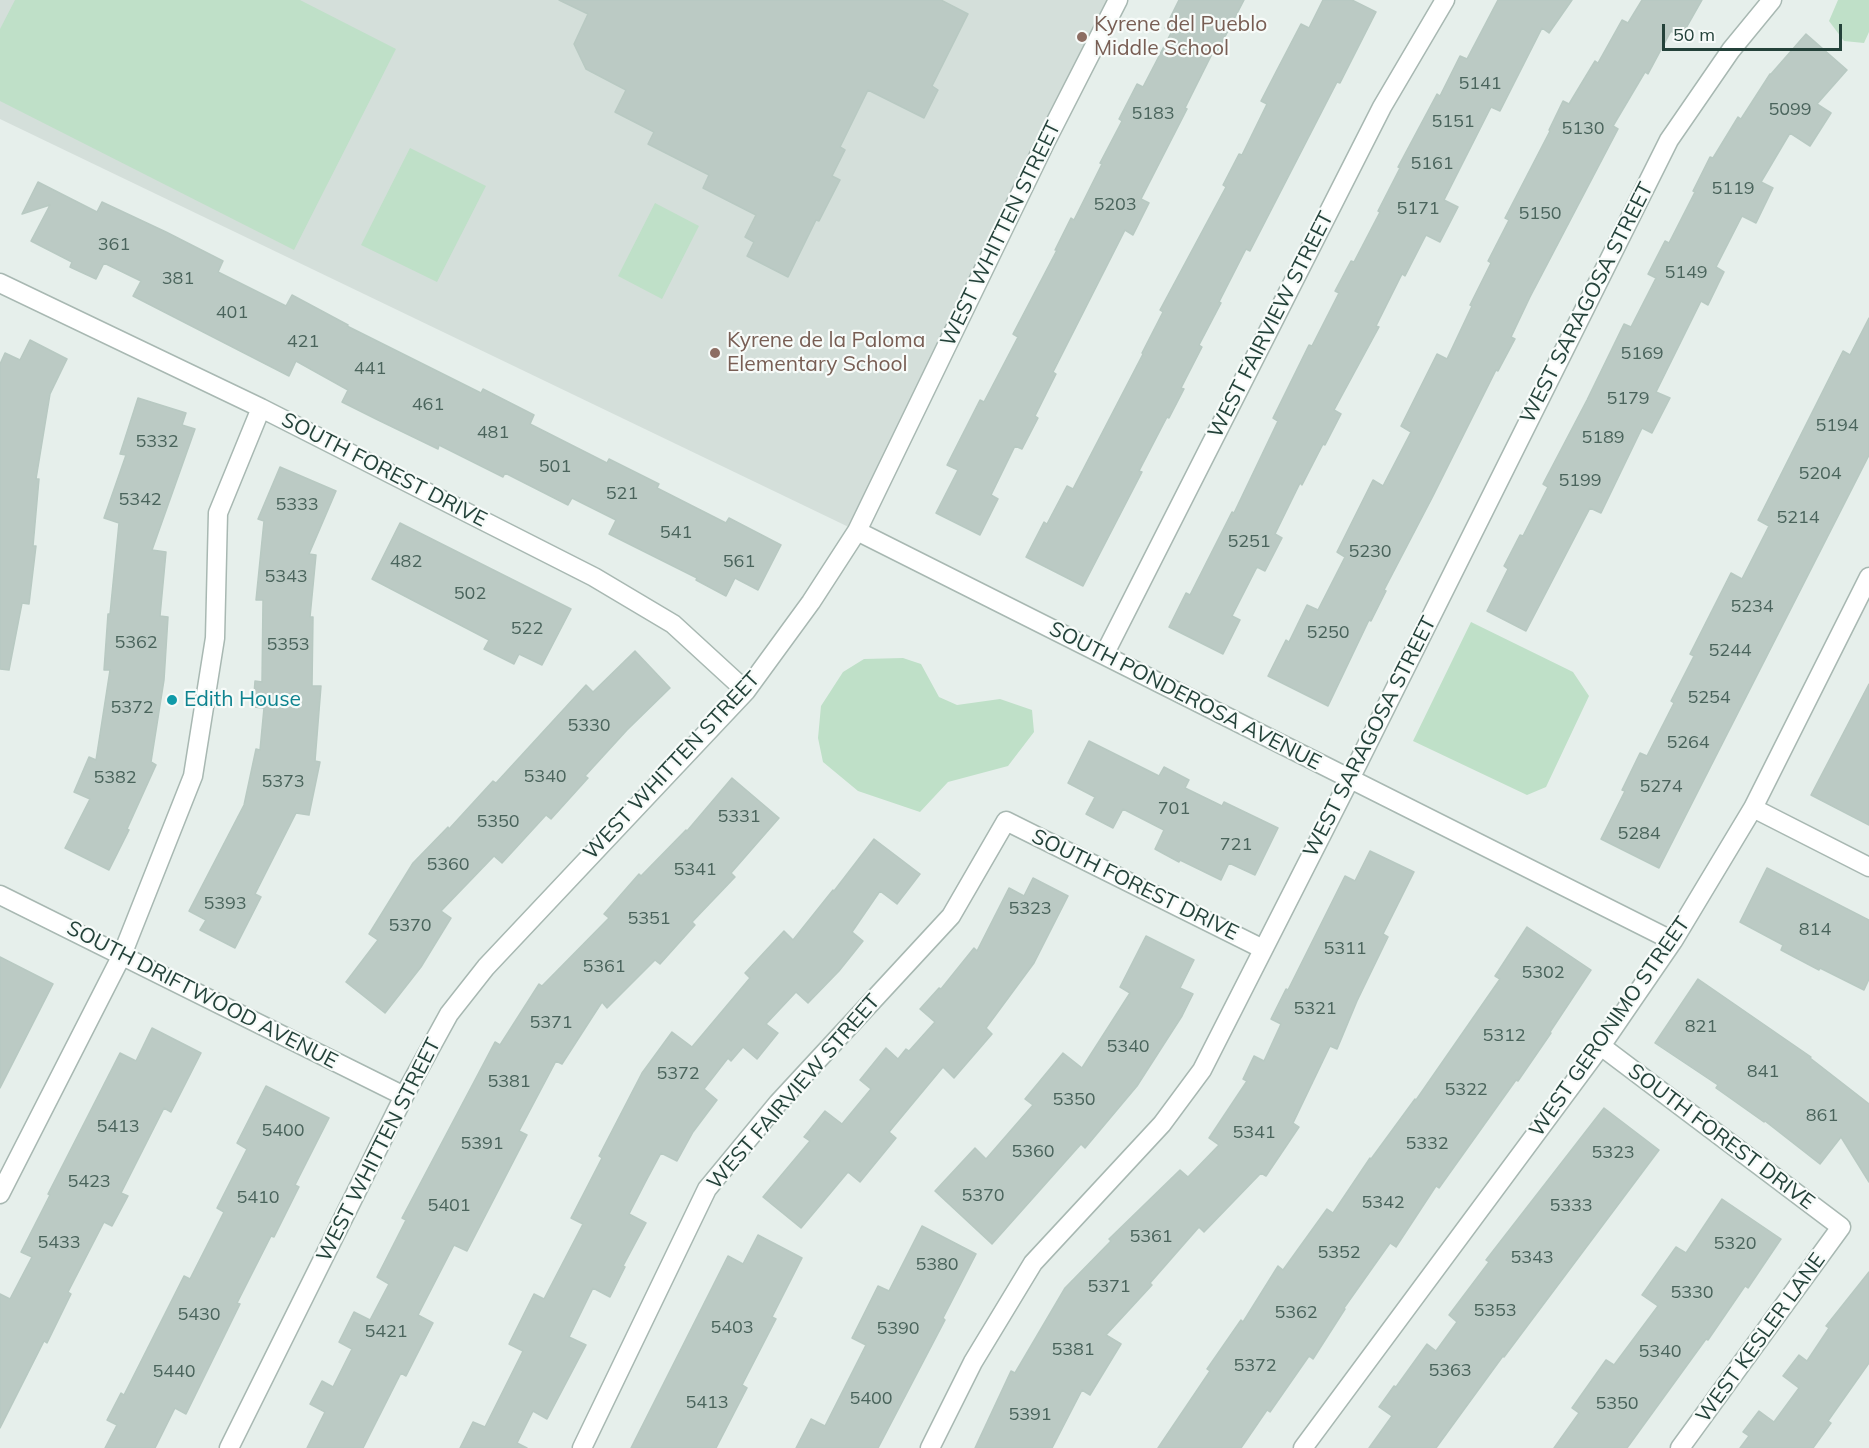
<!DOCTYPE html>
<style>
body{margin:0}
#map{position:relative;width:1869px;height:1448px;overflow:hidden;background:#e6efeb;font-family:Mulish,sans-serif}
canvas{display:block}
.scale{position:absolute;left:1662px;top:24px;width:180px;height:27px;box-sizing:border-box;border:3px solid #24423a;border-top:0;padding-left:8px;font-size:18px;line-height:21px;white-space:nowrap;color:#24423a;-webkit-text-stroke:4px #f7fbf9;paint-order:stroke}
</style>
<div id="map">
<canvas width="1869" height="1448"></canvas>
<div class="scale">50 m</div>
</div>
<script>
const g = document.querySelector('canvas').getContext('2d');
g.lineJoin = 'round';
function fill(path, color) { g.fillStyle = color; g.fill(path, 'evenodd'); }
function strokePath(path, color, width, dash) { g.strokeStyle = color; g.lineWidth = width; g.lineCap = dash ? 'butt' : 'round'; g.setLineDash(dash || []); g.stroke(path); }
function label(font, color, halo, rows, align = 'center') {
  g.font = font + ' Mulish,sans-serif'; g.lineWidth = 4.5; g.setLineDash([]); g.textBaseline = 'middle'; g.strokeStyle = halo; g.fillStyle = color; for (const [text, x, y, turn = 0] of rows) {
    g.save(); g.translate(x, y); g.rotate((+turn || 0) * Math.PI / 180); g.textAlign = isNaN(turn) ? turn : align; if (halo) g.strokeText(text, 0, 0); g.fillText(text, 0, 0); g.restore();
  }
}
fill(new Path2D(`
 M0 0H1118L857 531 0 119Z`), '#d4dfda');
fill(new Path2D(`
 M15 0H300L396 49 294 250 0 101V29Z
 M1838 0H1869V32L1864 43 1844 41 1829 21Z
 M410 148 486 186 437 282 361 245Z
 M655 203 699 226 662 299 618 276Z
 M1471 622 1573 672 1589 696 1546 787 1527 795 1413 741Z
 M903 658 921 664 939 697 957 705 1000 699 1032 710 1034 732 1008 766 948 782 920 812 858 791 823 762 818 738 821 706 843 672 864 659Z`), '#bfe0c8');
const building = new Path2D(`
 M559 0H941L968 14 932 86 938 90 924 118 868 90 840 147 845 150 832 176 840 180 819 221 816 220 788 277 747 256 754 242 745 237 756 215 703 188 709 175 648 144 654 132 615 112 626 90 586 69 574 44 588 14Z
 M1179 0H1244L1216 54 1213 52 1185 108 1187 109 1141 199 1149 203 1133 235 1125 230 1053 372 1056 374 1035 416 1038 418 1022 449 1015 446 991 495 998 499 980 535 936 513 958 470 947 465 980 400 984 402 1018 337 1013 334 1057 250H1055L1071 218 1074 220 1102 164 1100 163 1122 121 1119 119 1137 84 1143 87 1172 31 1165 28Z
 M1323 0H1352L1376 12 1340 83 1337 82 1250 251 1246 249 1219 302 1221 303 1199 345 1202 347 1181 388 1184 389 1169 418 1167 417 1139 471 1142 472 1083 586 1026 557 1044 522 1047 524 1067 486 1073 489 1143 354 1142 353 1163 312 1160 310 1226 187 1223 185 1239 154 1242 155 1267 104 1261 101 1277 70 1301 24 1309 28Z
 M1498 0H1572L1549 33 1542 28 1500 111 1491 107 1444 200 1458 207 1440 242 1426 235 1405 276 1402 274 1376 326 1379 327 1334 410 1341 414 1325 445 1323 444 1302 485 1300 483 1275 534 1282 538 1265 571 1257 567 1232 616 1240 620 1223 654 1169 627 1186 593 1190 595 1232 512 1234 513 1278 421 1273 418 1309 345 1312 346 1339 293 1335 291 1351 261 1354 262 1380 212 1378 211 1400 168 1398 167 1437 94 1440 96 1460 56 1467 59Z
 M1642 0H1702L1681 37 1671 31 1648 74 1645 72 1613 126 1618 129 1530 297 1511 337 1515 339 1498 371 1496 370 1433 496 1384 590 1386 591 1371 621 1369 620 1328 706 1268 676 1286 640 1289 642 1307 605 1318 610 1345 557 1337 552 1373 480 1383 486 1411 432 1401 426 1437 354 1447 359 1472 306 1470 305 1491 263 1488 261 1509 220 1505 218 1550 131 1549 130 1563 101 1569 104 1595 61 1598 63 1622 20 1628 23Z
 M1806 34 1847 70 1817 104 1831 113 1810 146 1790 133 1761 182 1773 188 1756 223 1742 216 1716 267 1724 272 1708 305 1701 301 1656 392 1670 398 1652 433 1642 428 1601 513 1590 508 1526 631 1487 611 1508 569 1504 566 1520 535 1523 536 1548 487 1543 484 1587 400 1624 324 1631 327 1656 278 1648 274 1665 241 1669 243 1695 192 1693 191 1710 157 1713 158 1738 117 1741 119 1770 74H1771Z
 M38 182 97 212 102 202 166 232 223 261 218 272 286 306 292 295 348 325 347 326 481 393 483 389 534 415 530 424 607 463 609 459 659 484 657 488 726 523 729 518 781 545 758 590 735 578 726 596 696 580 697 578 609 534 616 520 572 498 568 505 505 473 503 477 439 445 438 449 376 419 342 402 348 390 296 361 289 376 133 296 141 281 104 263 96 279 70 267 72 262 31 241 50 205 22 214Z
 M1869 318V455L1659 868 1601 839 1625 791 1622 790 1640 753 1647 756 1674 703 1671 701 1694 656 1690 654 1731 573 1742 579 1769 526 1758 520 1843 351 1850 355Z
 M30 340 67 359 50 394 36 479H39L33 546H36L29 604 22 603 9 670 0 669V364L5 353 20 360Z
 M138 398 186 413 182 425 195 429 152 550 166 552 160 616 168 617 164 680 151 762 156 765 127 829 129 830 109 870 65 848 90 799 74 792 89 757 96 760 110 670H104L108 614H110L119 523 104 518 126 455 120 454Z
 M280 467 336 491 309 554 316 555 310 617H313L312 686H321L315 761 320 762 309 815 296 813 255 894 261 897 235 948 200 930 206 920 189 911 244 805 256 749 260 750 264 708 253 707 255 681 262 682 263 600H256L264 521 258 519Z
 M400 523 571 609 542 665 519 654 514 664 484 649 489 640 372 579Z
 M635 651 670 688 627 730 585 776 588 778 551 819 546 815 502 863 494 856 441 911 451 918 421 967 385 1013 346 982 378 940 369 934 413 863 448 827 449 829 493 781 496 783 586 685 593 692Z
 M1869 684V825L1811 795Z
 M1089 741 1159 776 1164 767 1189 780 1185 788 1222 806 1224 802 1278 828 1255 875 1229 863 1221 880 1180 860 1179 862 1155 849 1164 830 1123 809 1113 828 1086 814 1095 797 1068 783Z
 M732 778 779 818 731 873 735 877 692 922 695 925 660 964 655 960 607 1008 602 1002 562 1064 556 1061 519 1131 527 1135 467 1251 454 1245 418 1315 433 1323 406 1376 401 1373 363 1448H307L325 1412 310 1404 322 1381 333 1387 352 1349 339 1342 354 1312 370 1320 389 1284 377 1277 406 1220 402 1218 495 1042 500 1045 539 984 542 986 609 918 604 914 639 874 641 876 686 830 687 831Z
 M874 839 920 874 897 904 880 891 852 932 863 941 839 971 808 1003 796 992 766 1024 778 1033 757 1059 743 1047 731 1061 728 1058 704 1089 717 1100 693 1132 677 1161 661 1153 646 1181 629 1214 646 1223 623 1266 625 1267 610 1297 593 1288 569 1337 586 1345 547 1419 533 1411 517 1443 527 1448H460L473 1422 485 1427 523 1351 509 1344 534 1294 544 1299 583 1224 571 1218 602 1158 599 1156 642 1073 672 1032 692 1047 750 978 745 973 784 931 793 940 833 890 834 891Z
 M1370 851 1414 872 1383 934 1388 937 1357 1001 1337 1049 1330 1046 1293 1123 1299 1127 1266 1176 1261 1173 1204 1232 1199 1227 1150 1283 1152 1285 1106 1335 1121 1344 1090 1395 1082 1390 1052 1448H975L1011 1371 1015 1373 1065 1288 1111 1241 1109 1239 1180 1170 1188 1177 1219 1145 1209 1138 1247 1081 1243 1079 1254 1056 1264 1061 1281 1024 1271 1019 1286 989 1288 990 1345 876 1355 881Z
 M1767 868 1869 920V979L1864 990 1820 968 1819 970 1781 950 1783 945 1740 922Z
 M1033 878 1068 896 1034 963 986 1028 992 1034 954 1078 943 1067 889 1132 896 1138 860 1182 848 1172 801 1228 763 1197 810 1141 804 1137 825 1111 842 1124 871 1089 860 1080 886 1048 898 1059 906 1049 909 1051 935 1022 920 1009 939 988 941 989 974 948 977 951 1009 888 1024 896Z
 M1527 927 1591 970 1550 1032 1551 1033 1518 1081 1516 1080 1439 1188 1436 1186 1396 1247 1390 1243 1344 1308 1345 1309 1313 1359 1309 1356 1270 1412 1267 1410 1241 1448H1158L1210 1371 1207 1369 1241 1320 1243 1322 1278 1266 1283 1270 1327 1209 1333 1213 1370 1158 1371 1159 1415 1099 1416 1100 1500 979 1495 976Z
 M1146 936 1194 960 1180 988 1193 994 1182 1016 1137 1086 1085 1148 1081 1144 992 1244 935 1191 975 1148 986 1159 1033 1105 1025 1099 1063 1053 1082 1068 1130 993 1120 987Z
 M0 957 53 984 0 1088Z
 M1698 979 1811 1057 1810 1058 1869 1104V1182L1841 1137 1820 1164 1765 1121 1764 1122 1716 1088 1718 1085 1655 1043Z
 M152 1028 201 1053 171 1112 164 1108 121 1193 128 1196 112 1226 104 1222 68 1292 71 1294 47 1343 44 1341 0 1428V1294L10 1299 32 1257 21 1252 50 1195 48 1194 120 1053 136 1061Z
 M266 1086 329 1118 295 1185 299 1187 274 1237 271 1236 237 1303 240 1304 186 1414 175 1408 155 1448H105L117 1425 107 1420 121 1393 124 1395 184 1276 190 1279 224 1212 217 1208 247 1149 237 1143Z
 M1604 1108 1659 1150 1504 1357 1503 1356 1436 1448H1369L1392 1416 1379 1407 1394 1386 1396 1387 1427 1344 1436 1351 1457 1322 1449 1315 1489 1262 1486 1260Z
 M1722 1199 1781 1239 1748 1288 1745 1286 1708 1340 1706 1339 1627 1448H1554L1579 1413 1572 1408 1606 1360 1614 1365 1658 1306 1642 1295 1676 1247 1686 1253Z
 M922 1226 976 1254 943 1318 945 1320 878 1448H796L811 1419 825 1426 866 1345 852 1338 878 1286 889 1291Z
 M758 1235 802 1258 772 1317 776 1319 742 1385 747 1388 716 1448H631L728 1256 743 1264Z
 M1869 1272V1363L1828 1421 1831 1423 1813 1448H1740L1749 1436 1743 1432 1759 1411 1774 1422 1799 1388 1783 1376 1799 1355 1807 1361 1829 1328 1826 1326Z`);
fill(building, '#bbcac4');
strokePath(building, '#b8c9c2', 1.5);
const minor = new Path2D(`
 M0 283 261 408 594 577 673 624 746 691
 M857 531 1673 941
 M1104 655 1382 107 1445 0
 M1753 808 1869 867
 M0 895 404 1096
 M1601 1046 1841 1227 1680 1448
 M0 1194 122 955 193 776 215 638 218 513 261 408
 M229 1448 404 1096 449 1014 486 967 746 691 811 602 857 531 1046 141 1118 0
 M582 1448 707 1189 778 1103 951 916 1006 821 1263 949
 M930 1448 973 1362 1033 1263 1162 1124 1202 1070 1350 779 1669 140 1731 50 1772 0
 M1303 1448 1601 1046 1673 941 1753 808 1869 577`);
strokePath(minor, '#a8b8b2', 21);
strokePath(minor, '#fff', 18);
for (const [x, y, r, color] of [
 [1082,37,6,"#8d6e63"],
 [715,353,6,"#8d6e63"],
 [172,700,6,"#0f9aa8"]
]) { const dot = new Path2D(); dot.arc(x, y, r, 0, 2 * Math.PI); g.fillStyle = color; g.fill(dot); strokePath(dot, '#f7fbf9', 2); }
label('18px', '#4a645c', null, [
 ["5141",1480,84],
 ["5099",1790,110],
 ["5183",1153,114],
 ["5151",1453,122],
 ["5130",1583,129],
 ["5161",1432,164],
 ["5119",1733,189],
 ["5203",1115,205],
 ["5171",1418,209],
 ["5150",1540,214],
 ["361",114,245],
 ["5149",1686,273],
 ["381",178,279],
 ["401",232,313],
 ["421",303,342],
 ["5169",1642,354],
 ["441",370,369],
 ["5179",1628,399],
 ["461",428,405],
 ["5194",1837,426],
 ["481",493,433],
 ["5189",1603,438],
 ["5332",157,442],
 ["501",555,467],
 ["5204",1820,474],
 ["5199",1580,481],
 ["521",622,494],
 ["5342",140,500],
 ["5333",297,505],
 ["5214",1798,518],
 ["541",676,533],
 ["5251",1249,542],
 ["5230",1370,552],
 ["482",406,562],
 ["561",739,562],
 ["5343",286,577],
 ["502",470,594],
 ["5234",1752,607],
 ["522",527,629],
 ["5250",1328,633],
 ["5362",136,643],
 ["5353",288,645],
 ["5244",1730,651],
 ["5254",1709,698],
 ["5372",132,708],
 ["5330",589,726],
 ["5264",1688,743],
 ["5340",545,777],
 ["5382",115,778],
 ["5373",283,782],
 ["5274",1661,787],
 ["701",1174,809],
 ["5331",739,817],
 ["5350",498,822],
 ["5284",1639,834],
 ["721",1236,845],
 ["5360",448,865],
 ["5341",695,870],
 ["5393",225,904],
 ["5323",1030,909],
 ["5351",649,919],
 ["5370",410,926],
 ["814",1815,930],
 ["5311",1345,949],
 ["5361",604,967],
 ["5302",1543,973],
 ["5321",1315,1009],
 ["5371",551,1023],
 ["821",1701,1027],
 ["5312",1504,1036],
 ["5340",1128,1047],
 ["841",1763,1072],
 ["5372",678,1074],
 ["5381",509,1082],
 ["5322",1466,1090],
 ["5350",1074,1100],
 ["861",1822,1116],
 ["5413",118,1127],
 ["5400",283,1131],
 ["5341",1254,1133],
 ["5391",482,1144],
 ["5332",1427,1144],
 ["5360",1033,1152],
 ["5323",1613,1153],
 ["5423",89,1182],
 ["5370",983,1196],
 ["5410",258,1198],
 ["5342",1383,1203],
 ["5401",449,1206],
 ["5333",1571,1206],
 ["5361",1151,1237],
 ["5433",59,1243],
 ["5320",1735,1244],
 ["5352",1339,1253],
 ["5343",1532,1258],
 ["5380",937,1265],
 ["5371",1109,1287],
 ["5330",1692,1293],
 ["5353",1495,1311],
 ["5362",1296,1313],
 ["5430",199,1315],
 ["5403",732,1328],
 ["5390",898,1329],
 ["5421",386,1332],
 ["5381",1073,1350],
 ["5340",1660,1352],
 ["5372",1255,1366],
 ["5363",1450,1371],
 ["5440",174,1372],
 ["5400",871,1399],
 ["5413",707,1403],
 ["5350",1617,1404],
 ["5391",1030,1415]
]);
label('21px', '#785e54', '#f7fbf9', [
 ["Kyrene del Pueblo",1094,25],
 ["Middle School",1094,49],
 ["Kyrene de la Paloma",727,341],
 ["Elementary School",727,365]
], 'left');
label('21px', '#24423a', '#f7fbf9', [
 ["WEST WHITTEN STREET",1001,234,-64],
 ["WEST SARAGOSA STREET",1587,303,-63],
 ["WEST FAIRVIEW STREET",1271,325,-63],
 ["SOUTH FOREST DRIVE",384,470,27],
 ["SOUTH PONDEROSA AVENUE",1185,696,27],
 ["WEST SARAGOSA STREET",1370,737,-63],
 ["WEST WHITTEN STREET",672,766,-47],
 ["SOUTH FOREST DRIVE",1135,885,26],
 ["SOUTH DRIFTWOOD AVENUE",202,995,27],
 ["WEST GERONIMO STREET",1610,1027,-55],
 ["WEST FAIRVIEW STREET",794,1092,-49],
 ["SOUTH FOREST DRIVE",1721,1137,37],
 ["WEST WHITTEN STREET",379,1150,-63],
 ["WEST KESLER LANE",1761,1338,-54]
]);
label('21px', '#0d838f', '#f7fbf9', [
 ["Edith House",184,700]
], 'left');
</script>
